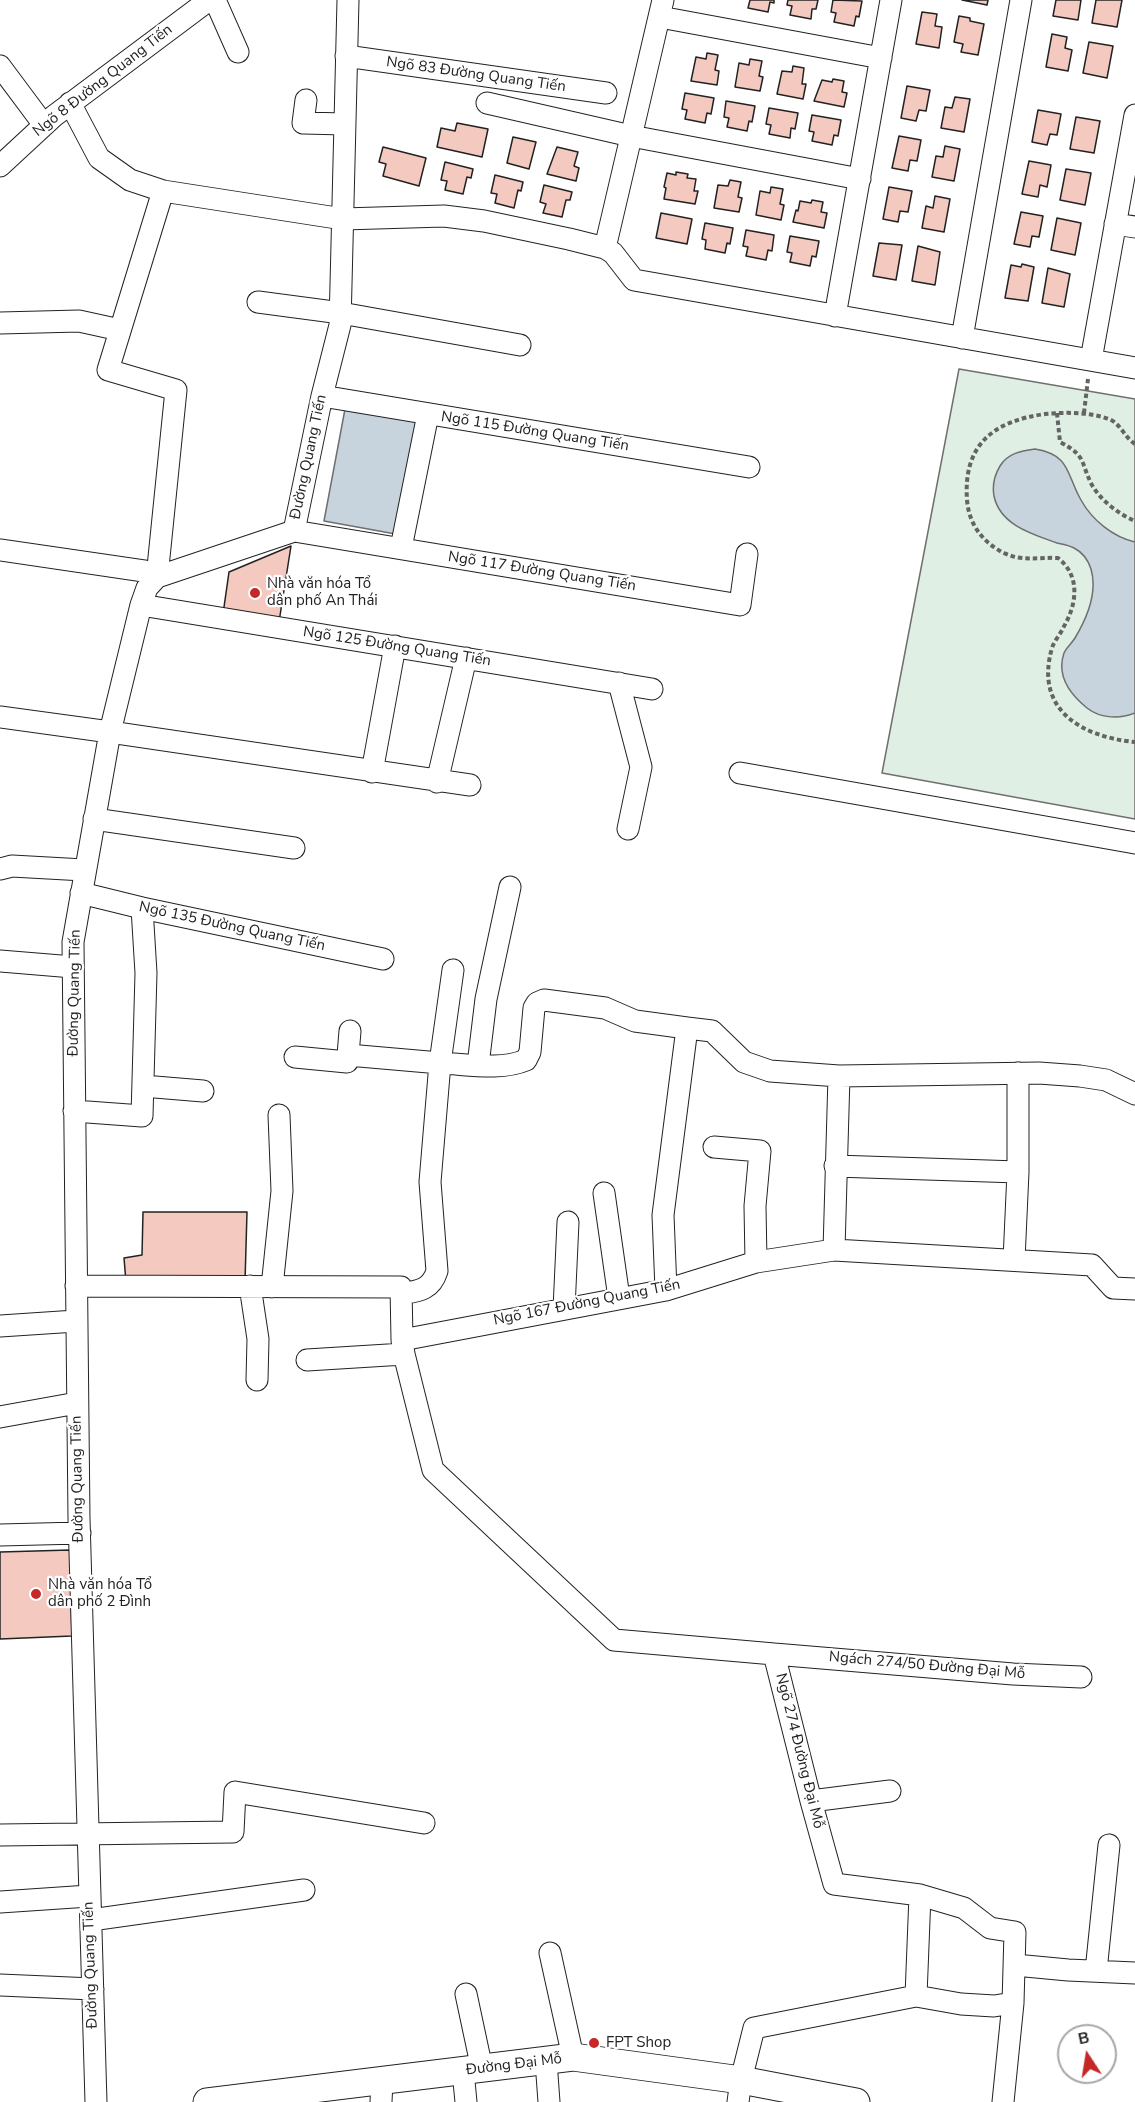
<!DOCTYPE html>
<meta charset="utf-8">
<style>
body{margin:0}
#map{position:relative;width:1135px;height:2102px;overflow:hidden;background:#fff;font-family:"Nunito Sans",sans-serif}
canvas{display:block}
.north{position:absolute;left:1057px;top:2024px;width:60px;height:60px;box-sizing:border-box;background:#fff;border:2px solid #a7a7a7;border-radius:50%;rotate:348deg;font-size:16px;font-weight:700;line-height:24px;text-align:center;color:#222}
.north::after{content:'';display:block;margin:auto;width:21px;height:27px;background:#c62828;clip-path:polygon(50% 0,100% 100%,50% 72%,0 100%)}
</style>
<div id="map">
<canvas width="1135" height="2102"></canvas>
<div class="north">B</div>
</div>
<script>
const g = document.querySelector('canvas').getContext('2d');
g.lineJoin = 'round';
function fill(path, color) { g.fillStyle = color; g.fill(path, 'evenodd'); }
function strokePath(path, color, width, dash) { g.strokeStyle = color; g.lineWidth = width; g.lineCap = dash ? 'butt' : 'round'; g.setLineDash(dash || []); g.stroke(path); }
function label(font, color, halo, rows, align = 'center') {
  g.font = font + ' "Nunito Sans",sans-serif'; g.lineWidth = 4.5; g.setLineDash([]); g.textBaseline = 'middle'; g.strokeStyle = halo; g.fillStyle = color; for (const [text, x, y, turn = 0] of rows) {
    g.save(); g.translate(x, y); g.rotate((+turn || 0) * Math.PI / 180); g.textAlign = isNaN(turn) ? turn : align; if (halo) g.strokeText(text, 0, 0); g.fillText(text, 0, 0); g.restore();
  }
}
const green = new Path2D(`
 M959 369 1135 399V819L882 773Z`);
fill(green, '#e0efe3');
strokePath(green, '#6f6f6f', 1.5);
const water = new Path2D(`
 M345 409 422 423 401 535 324 521Z
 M1035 449C1071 455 1066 474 1081 500 1092 520 1113 537 1135 542V713C1120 719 1101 719 1087 708 1071 695 1056 676 1064 653 1066 648 1072 643 1075 638 1087 618 1098 593 1091 569 1088 560 1082 552 1074 548 1069 545 1062 544 1057 543 1032 534 1000 525 994 496 992 485 994 476 1000 466 1008 453 1021 451 1035 449Z`);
fill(water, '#c7d3dd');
strokePath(water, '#6f6f6f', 1.5);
const building = new Path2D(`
 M750 0H774V3L770 2 768 12 748 8Z
 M788 0H818L816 9H812L811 19 790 15 792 6 787 5Z
 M833 0 862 1 859 17 856 16 854 26 834 22 836 13 831 12Z
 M962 0H988L987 5Z
 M1056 0H1081L1078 20 1053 16Z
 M1096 0H1122L1117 27 1092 23Z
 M922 12 937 14 935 26 942 27 939 48 916 44Z
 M959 16 970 18V21L984 24 978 55 961 52 963 44 954 42Z
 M1052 34 1067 37 1065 48 1072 50 1068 71 1046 67Z
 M1089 42 1113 46 1107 78 1083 73Z
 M707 53 718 55 715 70 719 71 717 85 691 81 696 57 706 59Z
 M750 59 762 61 759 76 763 77 760 91 735 87 739 63 749 65Z
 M793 66 804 68 802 84H806L803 99 777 94 782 71 792 72Z
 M833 79 844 81 842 92 847 93 844 107 814 101 822 80 832 82Z
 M907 86 930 90 926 111 919 110 916 121 901 118Z
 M685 93 714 98 711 114 707 113 705 123 685 119 687 110 682 109Z
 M955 97 970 99 964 132 941 128 945 107 952 108Z
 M726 101 755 106 752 122 749 121 747 131 727 127 729 118 724 117Z
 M769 108 798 113 795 129 791 128 790 138 769 134 771 125 766 124Z
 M1038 110 1061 114 1057 135 1050 134 1047 145 1032 142Z
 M812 115 841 120 838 136 834 135 832 145 812 141 814 132 809 131Z
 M1076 117 1100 121 1094 153 1070 149Z
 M457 123 488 129 482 157 437 147 441 128 455 131Z
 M899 136 921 140 917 161 910 160 908 171 892 168Z
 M513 137 536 142 529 169 507 163Z
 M945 146 960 149 954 181 932 177 936 156 943 157Z
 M383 147 426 158 419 186 383 176 386 164 379 162Z
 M557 147 578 152 574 166 579 168 576 181 547 174Z
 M1029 161 1051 165 1047 187 1040 185 1038 197 1022 194Z
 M445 162 473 169 471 178 467 177 463 194 445 190 447 181 441 180Z
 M1066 169 1091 173 1085 205 1060 200Z
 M676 172 688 174 687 178 696 179 694 191H698L695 204 664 199 666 188 664 187 667 173 676 175Z
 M495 175 523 182 521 191 518 190 514 208 495 203 497 194 491 193Z
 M730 180 741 182 738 197 742 198 739 212 714 208 718 185 728 186Z
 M544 185 572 192 570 200H566L562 217 543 213 546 204 540 202Z
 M771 187 783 189 780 204 784 205 781 220 756 215 760 191 770 193Z
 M889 187 912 191 908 212 900 211 898 222 883 219Z
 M935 196 950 199 944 232 922 228 926 206 933 208Z
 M812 200 823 202 821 212 827 213 824 228 793 222 796 210 798 211 800 201 811 203Z
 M1021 212 1043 216 1039 237 1032 236 1030 247 1014 244Z
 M661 213 692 219 687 244 656 238Z
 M1057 218 1081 223 1075 255 1051 250Z
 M705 223 733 228 730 244 727 243 725 253 705 249 706 240 702 239Z
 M746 230 774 235 772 251 768 250 766 260 746 256 748 247 743 246Z
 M790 236 819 241 816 257 812 256 810 266 790 262 792 253 787 252Z
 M879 243 902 245 896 280 873 276Z
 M918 246 940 252 935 285 912 281Z
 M1022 264 1034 267 1028 301 1005 298 1011 265 1021 267Z
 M1048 268 1070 274 1064 307 1042 303Z
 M291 546 279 622 223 614 229 572Z
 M143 1212H247L245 1282H126L124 1258 142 1255Z
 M70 1550 72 1636 0 1639V1552Z`);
fill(building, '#f3c9c0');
strokePath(building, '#222', 1.5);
const minor = new Path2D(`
 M215 0 238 52
 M660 17 881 58
 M346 56 606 93
 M0 66 44 125
 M306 100 303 123 345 124
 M70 103 99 158 130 180 163 191 343 219 444 216 484 221 569 239 605 248 613 253 634 280 1135 368
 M487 103 631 136 860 179
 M0 166 54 116 209 0
 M1115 224 1135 227
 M605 248 663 0
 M258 302 341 313 520 345
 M835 316 891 0
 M0 323 79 321 120 330
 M962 338 1021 0
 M1091 360 1135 115
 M322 396 749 467
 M294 531 322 396 340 325 348 0
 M401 548 428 414
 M0 550 144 571 157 577
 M157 577 176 390 108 370 163 191
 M141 605 652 689
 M619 683 641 767 628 829
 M0 717 110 732 470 785
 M372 772 395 646
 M740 773 1135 843
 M437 782 466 658
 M94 819 294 848
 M0 869 12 866 84 870
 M81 893 142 908 383 959
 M0 961 73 967
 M350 1031 348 1055 440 1063 453 970
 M295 1057 347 1062 348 1055
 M478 1065 486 999 510 887
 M143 1086 203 1091
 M74 1111 142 1116 146 973 142 908
 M714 1147 760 1151 755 1206 756 1262
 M835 1166 1018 1172
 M604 1193 619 1298
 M834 1250 839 1076
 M1014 1260 1018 1172V1073
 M76 1286 401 1287 402 1340 666 1290 756 1262 834 1250 1092 1265 1113 1288 1135 1289
 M250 1286 258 1339 257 1380
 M272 1287 282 1191 279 1115
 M666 1290 663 1215 687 1028 712 1031 744 1062 770 1071 839 1076 1039 1073 1080 1076 1106 1080 1135 1094
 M401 1294C419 1291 431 1290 437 1271L430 1182 440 1063C467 1064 500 1071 526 1060L530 1052 534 1008 537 1003 544 1000 605 1008 635 1021 687 1028
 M564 1309 568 1222
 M0 1326 76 1321
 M402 1340 404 1354 433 1470 614 1640 774 1654 811 1801 834 1884 920 1895 964 1908 990 1928 1015 1932 1013 2003 1003 2102
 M307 1360 404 1354
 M0 1417 77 1403
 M0 1535 80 1533
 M774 1654 1013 1674 1081 1677
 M811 1801 890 1791
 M0 1835 233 1832 235 1792 424 1823
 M0 1902 89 1896
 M91 1920 304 1890
 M550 1953 573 2057
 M1015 1965 1068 1970 1135 1973
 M1096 1971 1109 1845
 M0 1985 93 1989
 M466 1994 482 2069
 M916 1996 920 1895
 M546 2061 549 2102
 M463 2071 466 2102
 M96 2102 79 1518 73 942 110 732 141 605 147 588 157 577 294 531 740 605 747 554
 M381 2102 382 2081
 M738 2102 741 2080 754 2028 916 1996 961 2004 994 2006 1013 2003`);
const major = new Path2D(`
 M207 2102 573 2057 741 2080 856 2102`);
strokePath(minor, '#222', 23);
strokePath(major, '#222', 29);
strokePath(new Path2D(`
 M1057 413 1060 442C1087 456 1080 462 1092 485 1101 501 1119 514 1135 521
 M1084 413 1088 379
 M1135 444C1125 438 1121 424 1109 419 1089 412 1066 412 1045 414 994 421 963 444 967 500 969 524 982 542 1004 553 1023 562 1038 557 1058 558 1081 576 1077 605 1063 628 1060 635 1054 641 1052 648 1034 710 1082 737 1135 742`), '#646464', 4, [4.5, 3]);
strokePath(minor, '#fff', 21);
strokePath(major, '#fff', 27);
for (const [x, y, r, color] of [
 [255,593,6,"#c62828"],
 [36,1594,6,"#c62828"],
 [594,2043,6,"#c62828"]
]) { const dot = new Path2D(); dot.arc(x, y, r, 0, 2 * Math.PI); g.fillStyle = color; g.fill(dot); strokePath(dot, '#fff', 2); }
label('15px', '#222', '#fff', [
 ["Ngõ 83 Đường Quang Tiến",476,75,8],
 ["Ngõ 8 Đường Quang Tiến",103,81,-38],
 ["Ngõ 115 Đường Quang Tiến",535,432,9],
 ["Đường Quang Tiến",309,457,-78],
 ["Ngõ 117 Đường Quang Tiến",542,572,9],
 ["Ngõ 125 Đường Quang Tiến",397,647,9],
 ["Ngõ 135 Đường Quang Tiến",232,927,12],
 ["Đường Quang Tiến",75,993,-89],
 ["Ngõ 167 Đường Quang Tiến",587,1303,-11],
 ["Đường Quang Tiến",78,1479,-91],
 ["Ngách 274/50 Đường Đại Mỗ",927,1666,5],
 ["Ngõ 274 Đường Đại Mỗ",799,1751,76],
 ["Đường Quang Tiến",91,1965,-92],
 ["Đường Đại Mỗ",514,2065,-7]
]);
label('15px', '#222', '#fff', [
 ["Nhà văn hóa Tổ",267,584],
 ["dân phố An Thái",267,601],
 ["Nhà văn hóa Tổ",48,1585],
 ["dân phố 2 Đình",48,1602],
 ["FPT Shop",606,2043]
], 'left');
</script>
